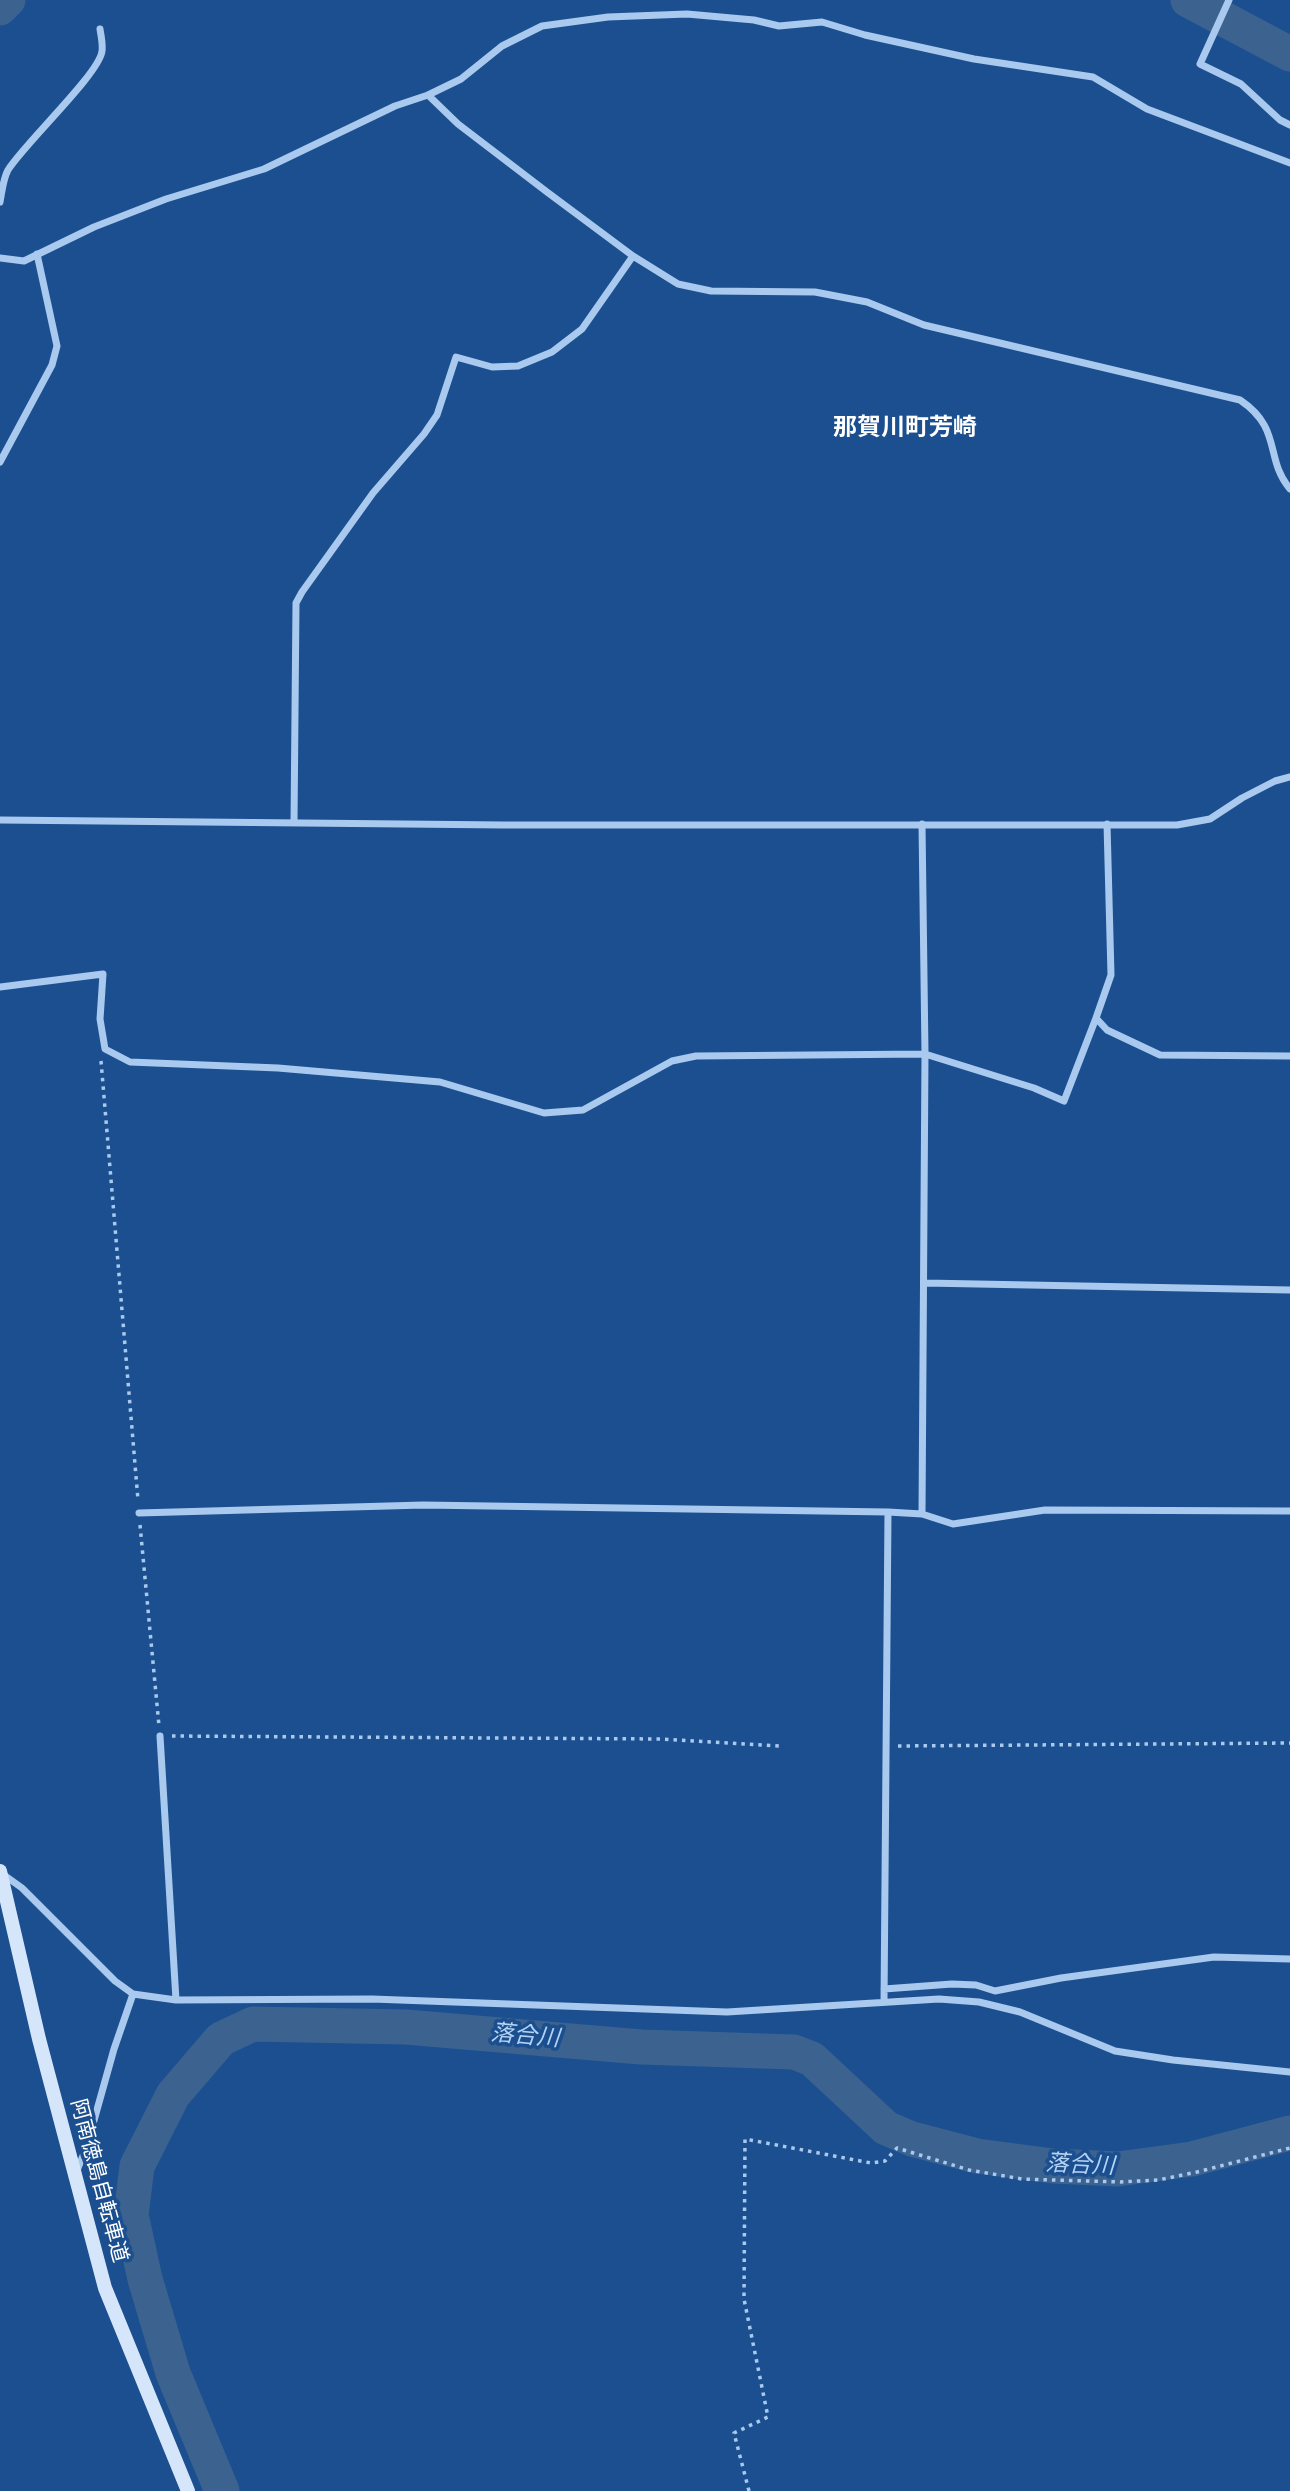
<!DOCTYPE html>
<meta charset="utf-8">
<style>
body{margin:0}
canvas{display:block;background:#1b4f8f}
</style>
<canvas width="1290" height="2491"></canvas>
<script>
const g = document.querySelector('canvas').getContext('2d');
g.lineJoin = 'round';
function strokePath(path, color, width, dash) { g.strokeStyle = color; g.lineWidth = width; g.lineCap = dash ? 'butt' : 'round'; g.setLineDash(dash || []); g.stroke(path); }
function label(font, color, halo, rows, align = 'center') {
  g.font = font + ' Roboto,"Noto Sans JP",sans-serif'; g.lineWidth = 7; g.setLineDash([]); g.textBaseline = 'middle'; g.strokeStyle = halo; g.fillStyle = color; for (const [text, x, y, turn = 0] of rows) {
    g.save(); g.translate(x, y); g.rotate((+turn || 0) * Math.PI / 180); g.textAlign = isNaN(turn) ? turn : align; if (halo) g.strokeText(text, 0, 0); g.fillText(text, 0, 0); g.restore();
  }
}
strokePath(new Path2D(`
 M1188 0 1290 54
 M0 8 8 0
 M222 2491 173 2373 145 2279 131 2215 137 2166 173 2095 221 2039 253 2024 406 2027 641 2047 794 2052 812 2059 886 2128 912 2139 977 2156 1053 2166 1118 2169 1192 2159 1290 2133`), '#3c6290', 35);
strokePath(new Path2D(`
 M101 1061 138 1500
 M140 1525 159 1726
 M172 1736 660 1739 779 1746
 M898 1746 1290 1743
 M749 2491 734 2433 768 2417 744 2299 745 2139 871 2163 885 2161 897 2148 969 2170 1022 2179 1120 2182 1158 2180 1197 2172 1290 2148`), '#a9c9ee', 3.5, [3.5, 5]);
strokePath(new Path2D(`
 M1229 0 1200 64 1241 84 1280 120 1290 125
 M428 95 458 124 547 192 633 256 678 284 711 291 815 292 867 302 924 325 1240 400C1283 429 1264 458 1290 489
 M0 202C2 192 3 179 8 170 25 143 100 73 102 51 103 44 101 36 100 29
 M0 258 24 261 94 227 166 199 264 169 395 106 428 95 461 79 502 46 542 26 608 17 687 14 754 20 779 26 822 22 865 35 974 59 1093 77 1147 109 1290 163
 M0 462 52 365 57 346 37 254
 M0 820 504 825H1177L1210 819 1242 798 1275 781 1290 777
 M294 823 296 603 302 592 373 493 424 434 437 415 456 357 492 367 518 366 552 352 582 329 633 256
 M922 824 925 1054 922 1514
 M1107 824 1111 975 1096 1018 1107 1030 1160 1055 1290 1056
 M0 987 103 974 100 1019 105 1049 130 1062 278 1068 440 1082 544 1113 583 1110 672 1061 696 1056 925 1054 1034 1088 1064 1101 1096 1018
 M925 1283 1290 1290
 M139 1513 423 1505 888 1512 922 1514 953 1524 1045 1510 1290 1511
 M160 1736 176 2000
 M4 1875 22 1888 115 1981 133 1994 176 2000 372 1999 727 2012 939 1999 979 2002 1020 2012 1115 2051 1173 2060 1290 2072
 M884 1989 952 1984 976 1985 995 1991 1061 1978 1214 1957 1290 1959
 M884 2002 888 1512
 M77 2170 86 2149 114 2049 133 1994`), '#a9c9ee', 7);
strokePath(new Path2D(`
 M0 1871 39 2039 105 2288 188 2491`), '#d6e6fa', 14);
label('21px', '#fff', '#1b4f8f', [
 ["阿南徳島自転車道",98,2181,75]
]);
label('italic 23px', '#b5d3f5', '#1b4f8f', [
 ["落合川",525,2037,5],
 ["落合川",1080,2166,3]
]);
label('bold 24px', '#fff', '#1b4f8f', [
 ["那賀川町芳崎",905,429]
]);
</script>
